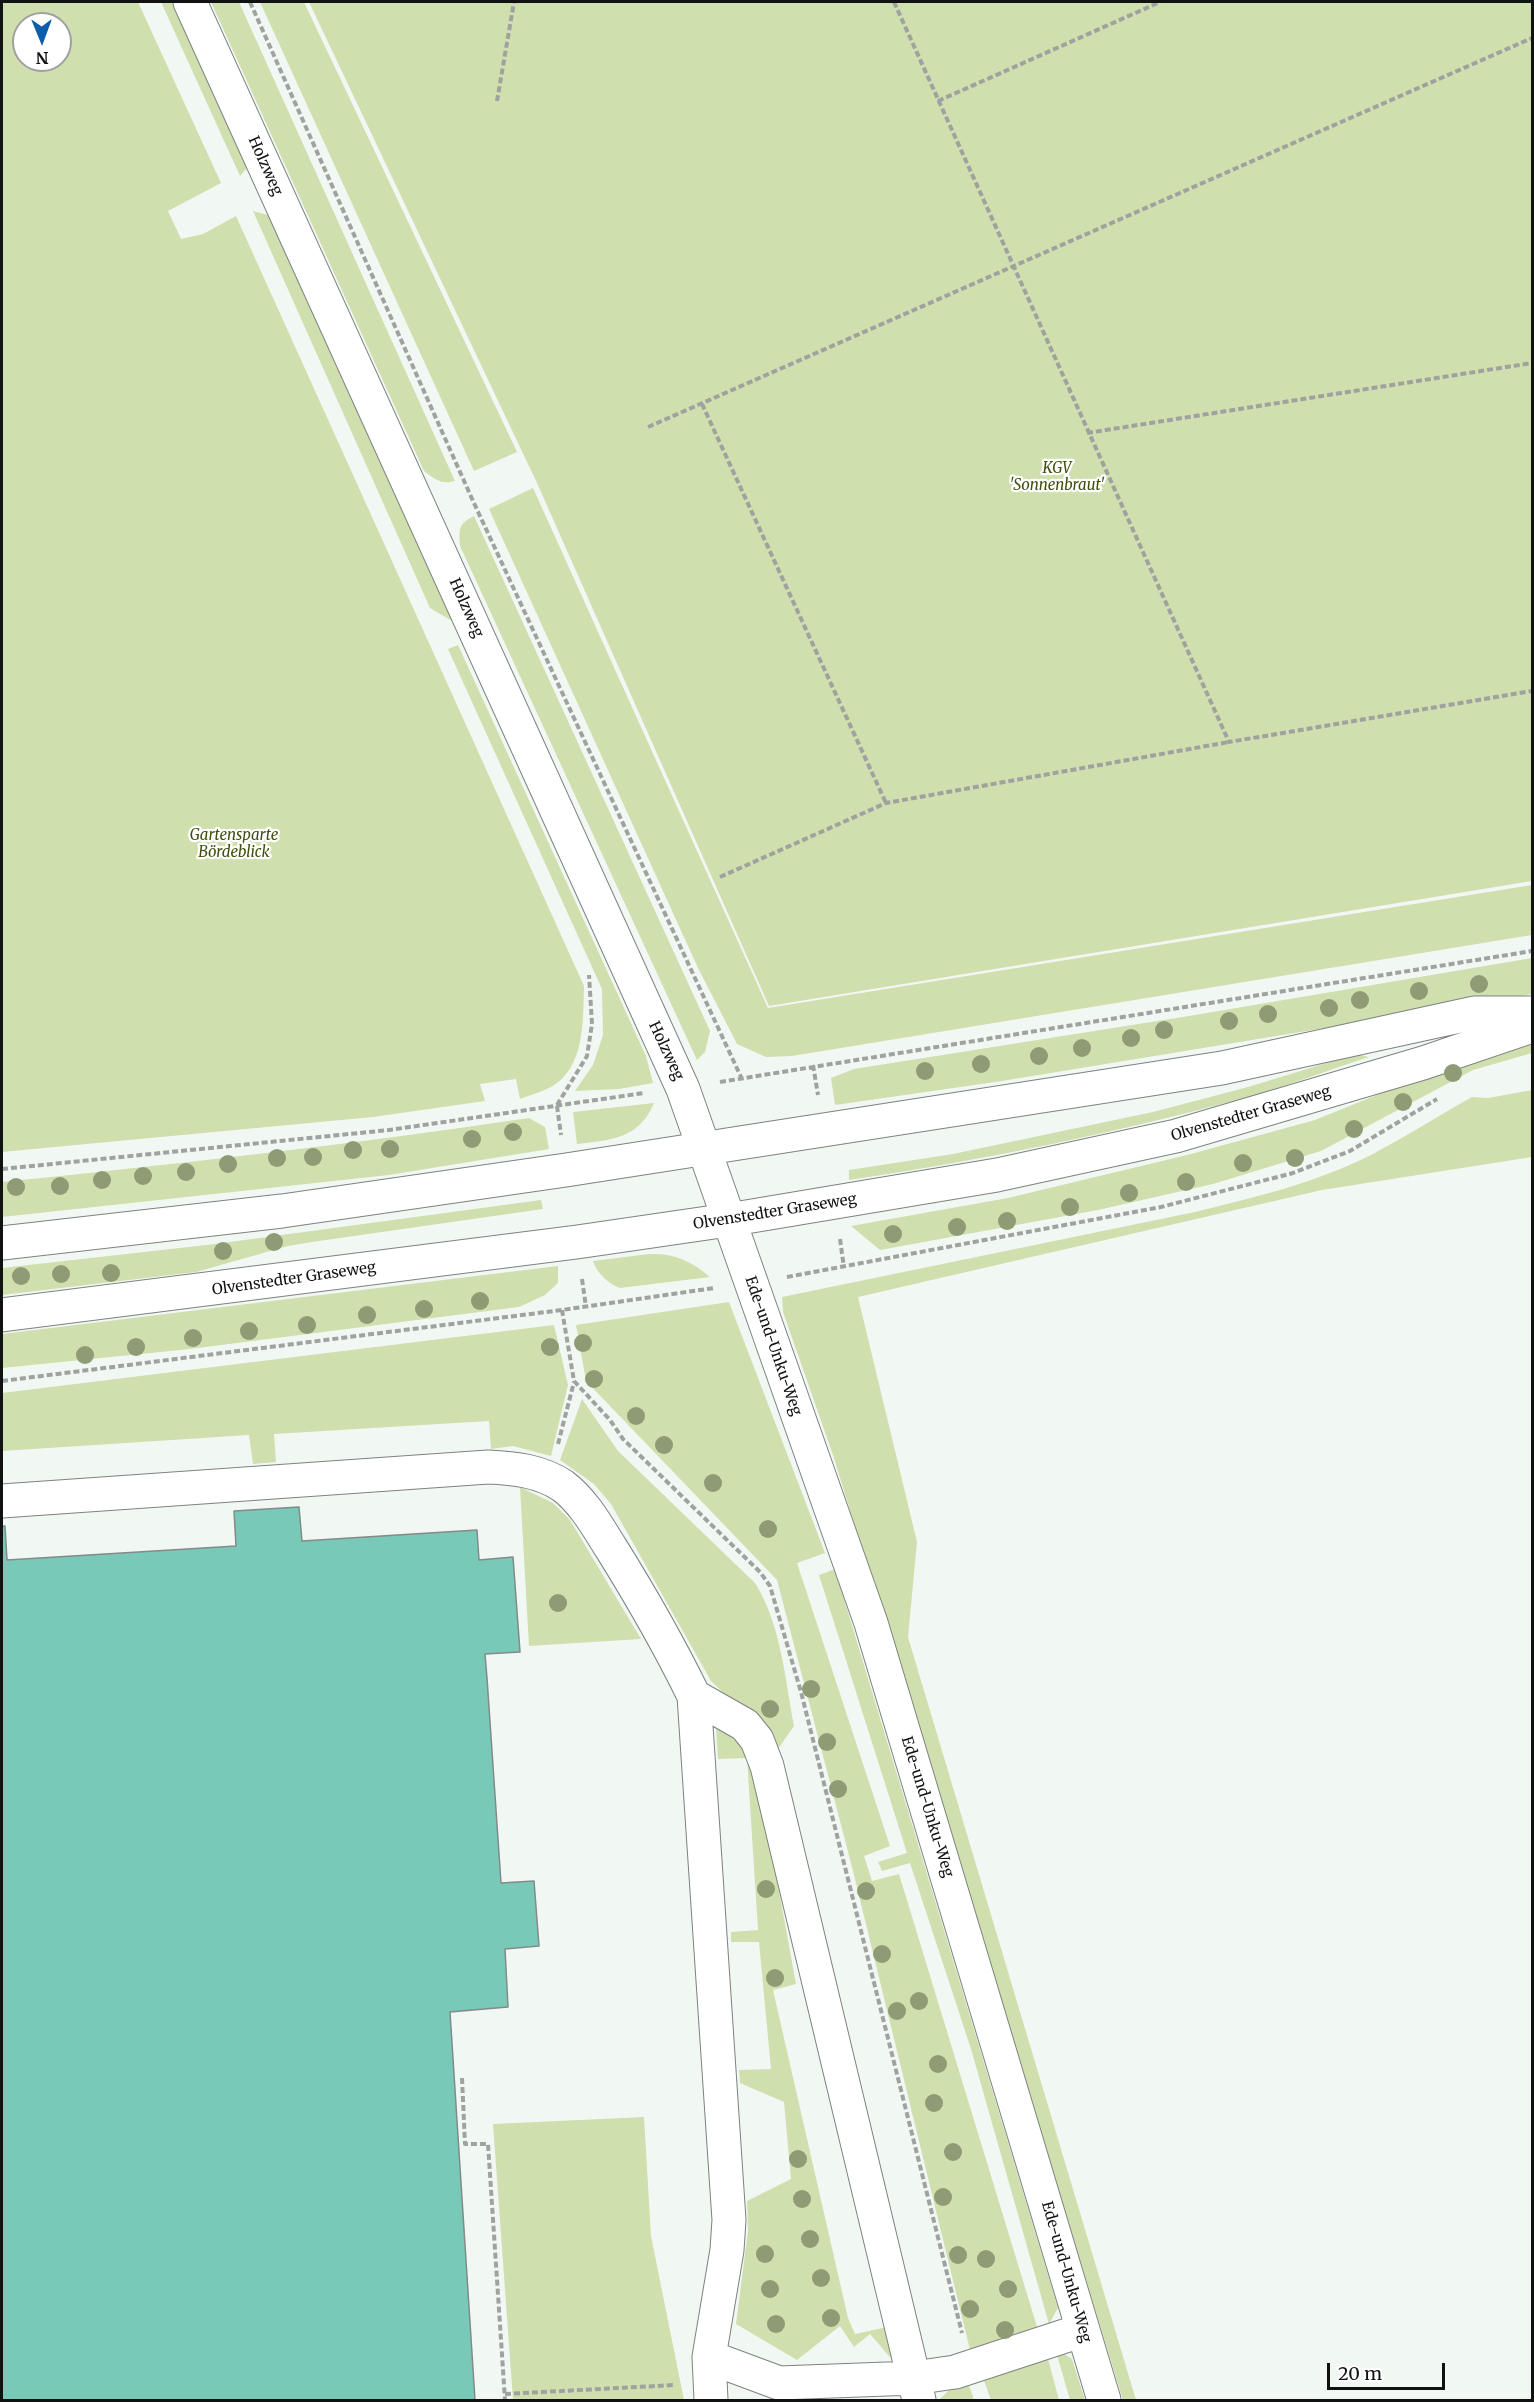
<!DOCTYPE html>
<meta charset="utf-8">
<style>
body{margin:0}
#map{position:relative;width:1534px;height:2402px;overflow:hidden;background:#f1f8f4;font-family:Merriweather,serif}
canvas{display:block}
.frame{position:absolute;inset:0;border:3px solid #101211;pointer-events:none}
.north{position:absolute;left:12px;top:12px;width:60px;height:60px;box-sizing:border-box;background:#fff;border:2px solid #9fa0a0;border-radius:50%;rotate:179deg;font-size:16px;font-weight:700;line-height:24px;text-align:center;color:#101211}
.north::after{content:'';display:block;margin:auto;width:21px;height:27px;background:#0c5eac;clip-path:polygon(50% 0,100% 100%,50% 72%,0 100%)}
.scale{position:absolute;left:1327px;top:2363px;width:118px;height:27px;box-sizing:border-box;border:3px solid #101211;border-top:0;padding-left:8px;font-size:18px;line-height:21px;white-space:nowrap;color:#101211;-webkit-text-stroke:4px #fff;paint-order:stroke}
</style>
<div id="map">
<canvas width="1534" height="2402"></canvas>
<div class="frame"></div>
<div class="north">N</div>
<div class="scale">20 m</div>
</div>
<script>
const g = document.querySelector('canvas').getContext('2d');
g.lineJoin = 'round';
function fill(path, color) { g.fillStyle = color; g.fill(path, 'evenodd'); }
function strokePath(path, color, width, dash) { g.strokeStyle = color; g.lineWidth = width; g.lineCap = dash ? 'butt' : 'round'; g.setLineDash(dash || []); g.stroke(path); }
function label(font, color, halo, rows, align = 'center') {
  g.font = font + ' Merriweather,serif'; g.lineWidth = 4.5; g.setLineDash([]); g.textBaseline = 'middle'; g.strokeStyle = halo; g.fillStyle = color; for (const [text, x, y, turn = 0] of rows) {
    g.save(); g.translate(x, y); g.rotate((+turn || 0) * Math.PI / 180); g.textAlign = isNaN(turn) ? turn : align; if (halo) g.strokeText(text, 0, 0); g.fillText(text, 0, 0); g.restore();
  }
}
fill(new Path2D(`
 M2 2H138L221 183 168 211 181 239 203 234 236 216 584 986C583 1021 585 1068 551 1087 541 1092 530 1095 520 1099L516 1079 480 1084 485 1101 373 1117 2 1152ZM24 24H60V60H24Z
 M161 2H172L247 168 240 176Z
 M211 2H239L455 481C442 485 434 479 424 471Z
 M260 2H304L517 452 474 471Z
 M309 2H1532V881L769 1006 537 483Z
 M253 211 268 215 452 621 430 608Z
 M533 488 768 1008 1532 885V935L792 1056 766 1057 737 1044 698 968 489 509Z
 M474 516 710 1031 705 1052 697 1060 460 546C459 529 458 524 474 516Z
 M458 645 646 1056 653 1083 619 1089 575 1091 593 1065 603 1035 602 989 448 649Z
 M1532 958V994L1002 1081 835 1105 831 1078 854 1069 1189 1016Z
 M1532 1043V1053L1473 1070 1321 1151 1213 1184 1098 1210 880 1250 851 1226 1008 1198 1191 1154 1315 1120 1431 1073Z
 M1356 1054 1369 1057C1329 1070 1289 1085 1248 1097 1117 1133 983 1160 849 1180V1170L953 1154 1153 1112 1248 1087Z
 M1532 1090V1157L1322 1190 858 1297 917 1542 908 1637 1136 2400H1123L833 1455 783 1312 782 1297 1195 1212C1255 1197 1316 1183 1371 1155 1405 1137 1438 1116 1472 1097L1488 1098Z
 M654 1103C639 1139 611 1140 577 1144L573 1112Z
 M529 1118 545 1127 549 1149 389 1175 2 1217V1182C178 1164 354 1144 529 1118Z
 M541 1200 543 1209 312 1242 288 1246 196 1272 2 1295V1268L215 1244Z
 M649 1254C675 1253 691 1261 710 1277L620 1288C608 1284 597 1273 593 1261Z
 M558 1266V1283L545 1295 519 1307 190 1349 2 1368V1334Z
 M729 1302 825 1553 797 1563 890 1846 864 1856 872 1881 899 1874 1038 2330 970 2350 852 1867 777 1580 586 1381 576 1325Z
 M554 1325 568 1385 551 1456 513 1446 491 1449 489 1421 274 1434 276 1462 253 1464 249 1435 2 1451V1393Z
 M582 1399 618 1451 755 1583C781 1624 785 1679 794 1726L773 1756 729 1698 711 1681 611 1504 594 1484 560 1460Z
 M520 1487 553 1503 570 1520 641 1639 529 1646Z
 M835 1569 1058 2308 1049 2324 971 2049 910 1863 882 1871 878 1862 907 1853 819 1575Z
 M716 1728H721L740 1737 759 1781 796 1984 773 1990 848 2318 855 2334 887 2327 895 2363 870 2334 854 2347 840 2326 797 2360 736 2324 748 2231 747 2201 791 2179 784 2102 740 2083 739 2070 771 2069 759 1942H731V1932L758 1930 747 1758 718 1759Z
 M644 2117 651 2236 684 2400H513L493 2124Z
 M1055 2348 1072 2359 1085 2400H1070Z
 M1047 2355 1059 2400H991L983 2378Z
 M968 2382 974 2400H939L949 2390Z`), '#cfdfae');
const building = new Path2D(`
 M299 1507 302 1541 477 1530 479 1560 513 1557 520 1652 485 1654 487 1678 501 1883 534 1881 539 1946 505 1949 508 2007 450 2012 475 2400H2V1526H5L7 1560 236 1546 234 1511Z`);
fill(building, '#79c9b8');
strokePath(building, '#838a88', 1.5);
const minor = new Path2D(`
 M190 2 683 1089 871 1623 1104 2400
 M2 1501 488 1467C514 1468 541 1471 563 1486 584 1502 597 1526 611 1548 641 1596 669 1645 694 1696L729 2220 727 2250 709 2357 711 2400
 M694 1696 745 1725 757 1740 767 1766 919 2400
 M709 2357 779 2383 914 2378 955 2372 1083 2330`);
const major = new Path2D(`
 M2 1243 282 1211 566 1170 1222 1068 1474 1013H1532
 M2 1315 577 1242 728 1220 997 1175 1176 1136 1423 1063 1532 1026`);
strokePath(minor, '#7d837f', 35);
strokePath(major, '#7d837f', 35);
strokePath(new Path2D(`
 M250 2 473 501 741 1077
 M894 2 1229 742 1532 691
 M497 101 514 2
 M938 101 1160 2
 M702 404 886 803
 M648 427 1532 38
 M1087 433 1532 363
 M720 877 886 803 1229 742
 M813 1065 818 1095
 M720 1082 1532 951
 M557 1105 587 1056 592 1024 589 975
 M557 1106 561 1135
 M2 1169 389 1130 644 1093
 M840 1239 844 1268
 M787 1277 1161 1207 1293 1173 1350 1151 1437 1099
 M582 1279 586 1307
 M562 1310 574 1381 610 1420 623 1439 760 1572 770 1586 801 1692 962 2333
 M2 1381 562 1310 714 1288
 M558 1444 574 1382
 M462 2078 465 2144H488L505 2400
 M505 2394 675 2385`), '#9ea3a0', 4, [6, 3]);
strokePath(minor, '#fff', 33);
strokePath(major, '#fff', 33);
g.fillStyle = '#8f9b74';
for (const [x, y] of [
 [1479,984],
 [1419,991],
 [1360,1000],
 [1329,1008],
 [1268,1014],
 [1229,1021],
 [1164,1030],
 [1131,1038],
 [1082,1048],
 [1039,1056],
 [981,1064],
 [925,1071],
 [1453,1073],
 [1403,1102],
 [1354,1129],
 [513,1132],
 [472,1139],
 [390,1149],
 [353,1150],
 [313,1157],
 [277,1158],
 [1295,1158],
 [1243,1163],
 [228,1164],
 [186,1172],
 [143,1176],
 [102,1180],
 [1186,1182],
 [60,1186],
 [16,1187],
 [1129,1193],
 [1070,1207],
 [1007,1221],
 [957,1227],
 [893,1234],
 [274,1242],
 [223,1251],
 [111,1273],
 [61,1274],
 [21,1276],
 [480,1301],
 [424,1309],
 [367,1315],
 [307,1325],
 [249,1331],
 [193,1338],
 [583,1343],
 [136,1347],
 [550,1347],
 [85,1355],
 [594,1379],
 [636,1416],
 [664,1445],
 [713,1483],
 [768,1529],
 [558,1603],
 [811,1689],
 [770,1709],
 [827,1742],
 [838,1789],
 [766,1889],
 [866,1891],
 [882,1954],
 [775,1978],
 [919,2001],
 [897,2011],
 [938,2064],
 [934,2103],
 [953,2152],
 [798,2159],
 [943,2197],
 [802,2199],
 [810,2239],
 [765,2254],
 [958,2255],
 [986,2259],
 [821,2278],
 [770,2289],
 [1008,2289],
 [970,2309],
 [831,2318],
 [776,2324],
 [1005,2330]
]) { g.beginPath(); g.arc(x, y, 9, 0, 2 * Math.PI); g.fill(); }
label('15px', '#101211', '#fff', [
 ["Holzweg",265,166,66],
 ["Holzweg",466,608,66],
 ["Holzweg",666,1051,65],
 ["Olvenstedter Graseweg",1251,1114,-16],
 ["Olvenstedter Graseweg",775,1212,-9],
 ["Olvenstedter Graseweg",294,1279,-8],
 ["Ede-und-Unku-Weg",773,1346,71],
 ["Ede-und-Unku-Weg",927,1807,73],
 ["Ede-und-Unku-Weg",1066,2272,74]
]);
label('italic 15px', '#3f4f0c', '#fff', [
 ["KGV",1057,469],
 ["'Sonnenbraut'",1057,486],
 ["Gartensparte",234,836],
 ["Bördeblick",234,853]
]);
</script>
